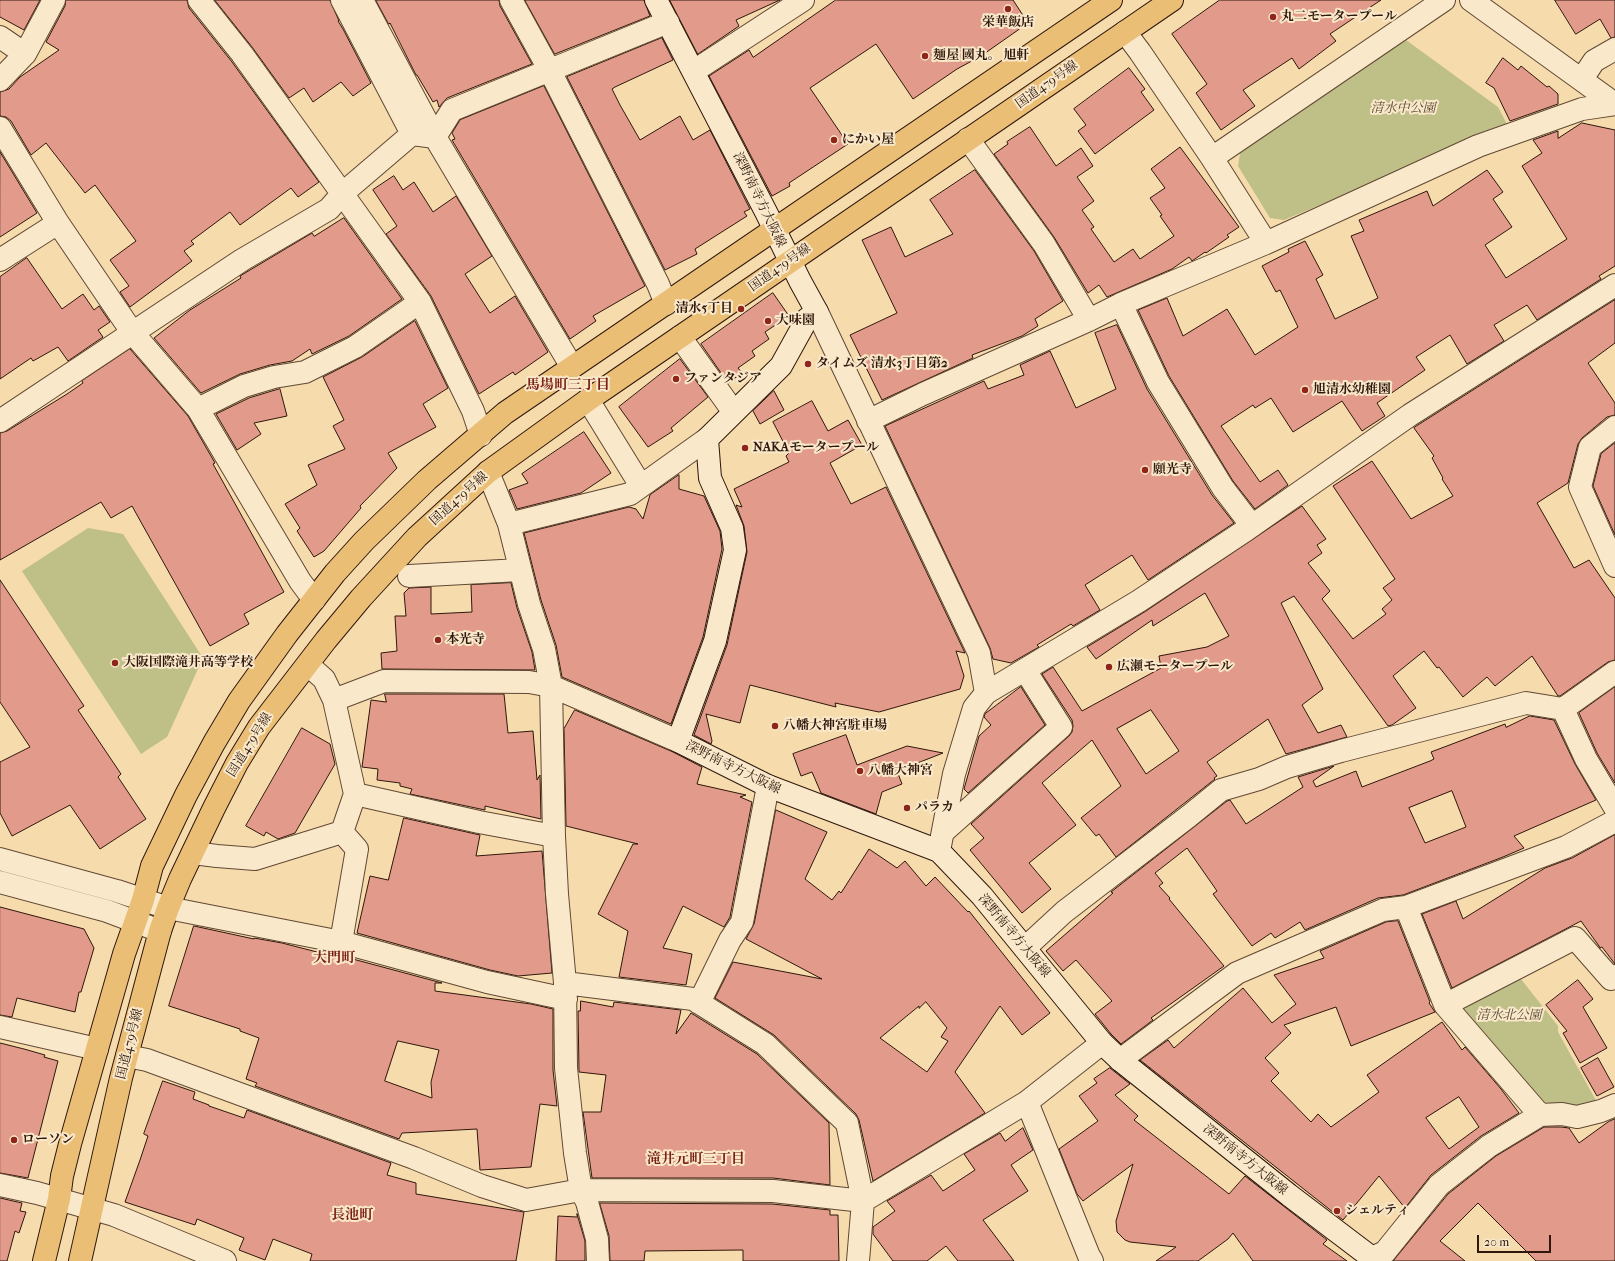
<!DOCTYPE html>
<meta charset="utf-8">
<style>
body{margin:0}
#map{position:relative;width:1615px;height:1261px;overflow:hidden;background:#f6dbad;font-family:"IM FELL French Canon",serif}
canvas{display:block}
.scale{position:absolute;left:1477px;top:1235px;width:74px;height:18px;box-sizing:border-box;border:2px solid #2f170c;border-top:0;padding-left:5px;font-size:12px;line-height:14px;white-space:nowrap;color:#2f170c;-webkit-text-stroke:3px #f9e8ca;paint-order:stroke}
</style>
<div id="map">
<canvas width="1615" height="1261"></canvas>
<div class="scale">20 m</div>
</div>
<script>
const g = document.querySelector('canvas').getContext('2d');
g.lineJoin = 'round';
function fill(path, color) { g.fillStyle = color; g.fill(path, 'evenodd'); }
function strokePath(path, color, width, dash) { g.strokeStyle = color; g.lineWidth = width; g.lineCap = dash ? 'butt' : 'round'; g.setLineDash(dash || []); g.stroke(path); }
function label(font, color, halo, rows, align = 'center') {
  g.font = font + ' "IM FELL French Canon","Noto Serif JP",serif'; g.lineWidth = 4; g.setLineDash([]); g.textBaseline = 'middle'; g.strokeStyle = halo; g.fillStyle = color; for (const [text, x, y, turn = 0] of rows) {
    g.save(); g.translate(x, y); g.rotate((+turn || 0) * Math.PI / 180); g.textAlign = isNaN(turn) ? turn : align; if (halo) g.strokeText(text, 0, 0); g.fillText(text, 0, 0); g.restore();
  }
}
fill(new Path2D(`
 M1406 40 1498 107 1508 126 1284 220 1270 218 1238 166 1241 148Z
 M88 528 123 534 203 658 167 737 141 754 22 571Z
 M1517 974 1558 1026V1032L1598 1104 1580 1110 1541 1108 1459 1011 1460 1004Z`), '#bfbf88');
const building = new Path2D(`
 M0 0H40L24 30 0 17Z
 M66 0H187L189 8 232 62 319 182 298 197 291 188 240 225 230 212 191 241 194 244 184 251 192 261 130 307 120 292 129 286 110 260 136 241 95 185 85 193 46 143 31 155 11 121 6 117 0 116V92L9 89 20 77 59 50 46 42 65 6Z
 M215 0H330L339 21H338L343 29 371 83 353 96 341 82 313 102 304 88 289 98 252 47Z
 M376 0H499L500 6 532 64 447 98 439 107 437 100 433 102 417 75H416L390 23 389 24Z
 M525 0H644L650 16 555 54Z
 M670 0H780L736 20 739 26 698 54Z
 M836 0H1013L1028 23 981 56 957 69 913 99 876 44 810 88 848 144 789 183 790 186 772 196 709 76 749 50 753 57Z
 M1220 0H1381L1330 34 1336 41 1299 69 1292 58 1243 90 1255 106 1221 130 1196 93 1207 84 1172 34Z
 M1555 0H1615V37L1611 38 1600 19 1576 34Z
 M662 38 673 60 615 87 612 89 620 105 640 140 680 116 693 140 710 130 750 209 744 212 747 216 695 249 697 254 665 270 567 77Z
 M1503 58 1518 70 1521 66 1547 87 1549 86 1558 94V104L1510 121 1494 88 1486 83Z
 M1129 68 1145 89 1141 92 1154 110 1095 154 1078 131 1086 125 1074 109Z
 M544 86 645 286 593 316 596 321 570 339 452 140 455 139 452 133 460 120Z
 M1582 123 1615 130V266L1599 276 1601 279 1537 320 1527 305 1494 325 1504 341 1467 364 1450 335 1416 357 1425 370 1377 403 1385 416 1362 431 1342 401 1293 432 1271 398 1255 408 1253 405 1221 426 1260 482 1278 470 1288 485 1255 509 1233 481 1169 376 1138 310 1167 298 1183 336 1227 309 1255 355 1298 327 1280 290 1276 292 1262 266 1289 252 1288 249 1305 241 1323 275 1316 279 1335 319 1378 298 1351 236 1364 231 1359 220 1427 191 1433 206 1487 170 1503 192 1493 199 1512 227 1485 245 1506 278 1567 239 1522 166 1542 153 1533 140 1558 131V138Z
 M1030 127 1056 166 1081 148 1093 166 1077 177 1094 201 1082 210 1094 227 1091 229 1114 262 1133 249 1140 259 1174 236 1160 216 1162 215 1150 198 1165 188 1151 169 1180 147 1239 227 1227 235 1229 237 1206 253 1205 252 1192 261 1189 257 1172 269 1107 297 1099 285 1088 293 1054 237 994 154 1008 144 1007 142Z
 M0 152 37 213 0 237Z
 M975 170 1034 251 1063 301 1035 319 1038 326 1022 336 972 355 973 358 882 400 850 335 897 313 862 240 891 227 905 257 953 234 930 200Z
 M394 176 403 190 414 182 433 212 456 196 492 256 465 274 490 313 515 296 548 352 515 375 513 372 479 394 431 296 386 234 397 226 373 190Z
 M344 218 402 299 349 336 312 354 310 349 292 361 270 365 240 374 201 393 154 338 190 310 241 278 240 276 312 233 314 236Z
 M27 258 62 309 83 294 94 310 99 306 110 322 98 330 103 337 68 361 58 347 33 361 31 358 0 379V277Z
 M773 293 789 316 765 332 769 339 752 351 755 356 738 368 742 373 728 383 701 344Z
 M1615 300V343L1588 363 1615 403V415L1607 417 1582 438 1578 444 1568 483 1537 503 1574 568 1589 560 1615 598V660L1608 662 1560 696H1558L1532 656 1495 686 1487 677 1463 697 1439 667 1437 668 1424 651 1393 676 1416 708 1392 725 1388 726 1294 596 1281 603 1323 689 1302 705 1318 733 1341 725 1347 737 1286 754 1268 719 1207 762 1217 776 1214 778 1215 779 1116 857 1099 834 1096 836 1081 818 1121 786 1092 740 1042 783 1076 825 1029 863 1051 889 1022 913 970 850 984 838 971 824 1069 736 1072 732 1073 726 1072 720 1042 674 1053 667 1082 711 1161 668 1159 656 1207 647 1229 636 1205 593 1153 626 1152 620 1096 659 1087 647 1146 611 1302 506 1326 539 1317 545 1322 553 1308 563 1330 591 1322 599 1353 639 1386 614 1382 609 1392 600 1383 588 1395 579 1333 486 1372 461 1411 519 1453 496 1442 479 1443 478 1432 458 1434 456 1414 428ZM1151 710 1179 751 1146 774 1117 729Z
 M415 321 448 388 423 404 436 427 388 453 397 468 360 506 361 508 324 551 314 557 297 531 300 528 285 504 317 485 308 465 345 449 333 426 344 420 323 377 362 357Z
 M1117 325 1147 389 1212 495 1234 523 1148 580 1132 555 1085 585 1100 610 1073 626 1071 624 1037 645 1039 647 1011 663 993 659 990 648 885 426 984 381 988 389 1024 375 1020 365 1050 351 1076 408 1116 389 1095 333Z
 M130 349 188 416 215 463 213 464 284 592 244 614 249 624 210 646 132 506 111 518 101 502 0 560V433L7 431 67 394 83 383 82 381Z
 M680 359 708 397 671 428 673 431 648 447 619 407Z
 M280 389 287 416 254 423 261 434 237 450 216 414 249 398Z
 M774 391 784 410 760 424 753 411Z
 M812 401 828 431 848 420 862 445 830 463 851 504 886 487 965 653 956 651 964 676 960 689 879 712 835 703 836 707 750 685 740 723 706 714 712 741 711 744 694 735 727 645 747 552 744 526 736 505 742 507 734 489 789 462 786 456 789 453 773 422Z
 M584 432 611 473 581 493 517 509 509 490 528 483 522 474Z
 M1615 443V535L1593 486 1601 454Z
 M679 475V489L704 496 720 531 722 549 703 637 671 724 562 677 556 645 541 600 524 533 629 507 636 509 643 519 650 495Z
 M0 580 84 706 78 710 121 774 118 777 146 819 100 849 70 805 12 836 0 813V762L30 747 0 702Z
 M511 583 517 608 532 652 535 670 382 669 381 653 397 651 395 616H406L404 593 409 588 431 587V614L472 612 471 585Z
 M1021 687 1045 725 968 793 964 789 979 736 991 725 984 717 985 714Z
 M1615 687V783L1597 753 1579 713Z
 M385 694H504L508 733 533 731 537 780 540 775 541 819 485 806V810L410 794 412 789 400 786V783L377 780 378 769 362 767 371 700 386 702Z
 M575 710 673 752 702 767 697 784 746 795 740 797 752 802 730 917 724 927 683 906 663 948 692 954 686 985 619 977 628 931 598 914 633 844H638L566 826 564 729Z
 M1530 716 1554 720 1575 764 1596 800 1514 836 1524 848 1503 857 1403 895 1378 898 1305 930 1300 922 1275 938 1271 933 1252 946 1213 894 1217 891 1187 848 1155 873 1163 883 1159 886 1170 898 1169 899 1224 966 1151 1018 1153 1020 1121 1044 1111 1034 1095 1014 1112 1001 1076 960 1063 971 1046 951 1113 893 1111 892 1227 801 1230 800 1246 824 1303 787 1298 777 1334 766 1313 781 1316 787 1356 771 1362 787 1430 761 1434 759 1431 752 1505 724 1506 727ZM1452 791 1466 827 1425 843 1409 808Z
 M302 728 330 744 335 764 295 833 278 839 266 832 264 836 246 826Z
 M846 735 857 765 907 746 943 753 897 771 902 784 882 792 876 814 821 793 812 772 801 776 793 754Z
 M776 810 827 832 805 879 832 900 839 891 841 893 869 849 897 868 905 861 926 886 935 877 968 912 969 911 1050 1013 1022 1035 1000 1006 955 1072 985 1113 873 1181 859 1120 856 1114 774 1035 715 998 733 962 822 979 746 939 754 924ZM926 1002 947 1028 941 1037 948 1041 927 1072 880 1038 919 1006V1008Z
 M404 818 480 835 476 856 542 851 552 973 518 976 490 970 357 933 370 876 388 880Z
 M1615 835V964L1602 947 1600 948 1599 946 1581 921 1452 988 1422 914 1456 901 1463 919 1545 868 1572 858Z
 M0 907 84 929 94 948 81 992H79L75 1012 17 998 12 1017 0 1015Z
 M1398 921 1430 1002 1429 1003 1435 1012 1351 1046 1336 1007 1284 1025 1291 1033 1265 1058 1279 1073 1271 1081 1311 1122 1318 1114 1331 1127 1379 1092 1367 1075 1442 1022 1462 1050 1465 1047 1501 1089 1519 1113 1481 1136 1431 1175 1405 1208 1379 1176 1343 1220 1140 1060 1168 1040 1174 1048 1243 988 1272 1023 1296 1004 1274 975 1324 958 1320 951 1386 922ZM1459 1097 1479 1127 1449 1149 1426 1118Z
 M194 926 254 939V938L282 943 321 953 323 951 442 983H435V991L531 1004 553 1009V1070L557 1106 540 1104 531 1167 480 1170 477 1129 402 1133 399 1139 255 1086 257 1083 246 1079 259 1038 240 1031V1029L169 1006ZM398 1041 439 1050 431 1082 432 1098 385 1081Z
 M1578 980 1593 999 1583 1007 1607 1048 1580 1063 1563 1033 1567 1031 1546 1005Z
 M581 1001 613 1007 614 1002 681 1010 676 1034 691 1013 757 1054 829 1123 830 1185 773 1178H592L583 1112H601L606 1075 579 1072 578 1011H580Z
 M0 1043 24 1049 45 1055 44 1057 58 1061 28 1178 0 1173Z
 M1598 1058 1614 1087 1597 1096 1581 1068Z
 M1110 1068 1130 1084 1115 1095 1138 1116 1134 1120 1229 1194 1245 1176 1327 1240 1323 1244 1347 1261H1253L1233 1233 1228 1239 1198 1261H1156L1176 1247 1130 1242 1125 1240 1117 1232 1116 1221 1133 1164 1083 1201 1077 1194 1059 1149 1098 1121 1079 1096 1097 1083 1094 1079Z
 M163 1081 195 1092 193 1099 209 1105V1106L244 1118 247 1110 391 1163 387 1175 416 1183V1194L524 1212 516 1261H310L312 1254 273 1239 265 1260 239 1250 244 1238 197 1219 195 1225 125 1202 140 1160 148 1136 144 1134Z
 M1615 1119V1261H1536L1478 1203 1440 1241 1465 1261H1393L1448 1194 1496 1156 1544 1127H1561L1569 1128 1579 1143 1608 1122Z
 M1023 1128 1033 1150 1011 1165 1028 1191 983 1220 1014 1261H958L946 1246 927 1261H893L873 1234V1227L895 1211 887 1201 931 1175 943 1191 975 1170 964 1154 1000 1133 1005 1141Z
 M0 1198 22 1203 20 1211 26 1212 19 1233 15 1231 7 1261H0Z
 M600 1203 772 1204 830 1210V1215H838L839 1261H743V1250L645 1251 644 1261H610L609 1236Z
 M577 1214 585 1241V1261H556L558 1216 577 1217Z`);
fill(building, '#e29a8a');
strokePath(building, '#2f170c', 1);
const minor = new Path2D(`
 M199 0 242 54 420 302 473 411 481 435
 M342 0 412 134
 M362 0 435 137 572 367
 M511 0 550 71 658 284 666 304
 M1125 32 1140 52 1212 158 1266 243
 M0 37 25 54
 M694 71 803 0
 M1582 79 1594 61 1615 49
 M0 80 25 54 54 0
 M0 128 58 223 132 332 198 409 300 581 314 600
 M968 139 1044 244 1089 320
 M1212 158 1444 0
 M0 260 58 223
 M1121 304 1158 382 1223 488 1252 526
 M817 312 979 653 986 693
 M680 337 733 411
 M588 400 641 486
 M198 409 244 386 274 377 305 372 355 347 420 302
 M0 421 242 260 329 209 343 193 412 134 435 137 452 110 668 22
 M868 421 923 394 1089 320 1121 304 1266 243 1478 146 1582 109 1615 104
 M1615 427 1590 447 1580 487 1615 566
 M509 524 630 494 707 439
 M409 576 520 570
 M308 665 324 679 334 700 384 681 529 682 551 686 678 741
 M1563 709 1586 759 1615 808
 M355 794 479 822 554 836 551 686 544 649 529 604 509 524 488 472
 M943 832 1061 727 1025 670
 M554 836 557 894 565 983 566 1068 575 1153 581 1190 587 1202 597 1239 598 1261
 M939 851 954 774 974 708 986 693 1139 601 1246 530 1410 415 1615 285
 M193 853 217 856 255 859 342 832 355 794 334 700
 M1406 907 1445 1005 1575 938 1611 979 1615 976
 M168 908 341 942 487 982 566 999
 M341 942 357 849 342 832
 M1025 948 1064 912 1189 816 1221 790 1259 779 1287 767 1341 751 1526 703 1563 709 1615 672
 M699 1003 730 940 742 922 768 786
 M1445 1005 1540 1115
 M0 1027 97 1049
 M127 1056 147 1060 414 1158 482 1186 526 1200 581 1190 773 1191 863 1201 847 1123 765 1044 693 999 565 983
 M1120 1060 1237 973 1383 910 1406 907 1566 847 1615 821
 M1027 1102 1089 1256 1092 1261
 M0 1185 37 1193 114 1215 225 1261
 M1372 1258 1385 1252 1439 1185 1489 1146 1540 1115 1562 1114 1577 1117 1601 1111 1615 1105
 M858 1261 863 1201 1027 1102 1102 1043`);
const tertiary = new Path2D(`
 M1471 0 1615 104
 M0 859 117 891 168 908
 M0 882 107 911 160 931`);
const secondary = new Path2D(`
 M656 0 766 212 800 281 817 312 807 319 781 366 707 439 710 478 732 528 735 550 715 641 678 741 768 786 939 851 982 896 1102 1043 1120 1060 1289 1195 1376 1261`);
const trunk = new Path2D(`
 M44 1261 59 1199 62 1176 70 1144 124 954 143 900 152 866 186 795 214 743 239 701 287 634 335 573 364 541 427 480 505 413 1111 0
 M80 1261 121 1078 160 931 168 908 180 879 214 808 237 763 259 727 326 640 361 598 417 537 488 472 588 400 1172 0`);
strokePath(minor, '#614834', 24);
strokePath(tertiary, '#614834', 24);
strokePath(secondary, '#2f170c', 24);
strokePath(trunk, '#2f170c', 24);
strokePath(minor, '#f9e8ca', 22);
strokePath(tertiary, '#f9e8ca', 22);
strokePath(secondary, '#f9e8ca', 22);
strokePath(trunk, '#ebbe76', 22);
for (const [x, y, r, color] of [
 [1008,9,4,"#8f2418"],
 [1273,17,4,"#8f2418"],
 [925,56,4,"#8f2418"],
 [834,140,4,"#8f2418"],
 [741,309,4,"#8f2418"],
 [768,321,4,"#8f2418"],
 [808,364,4,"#8f2418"],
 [676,379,4,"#8f2418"],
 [1305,390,4,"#8f2418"],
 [745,448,4,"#8f2418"],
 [1145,470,4,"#8f2418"],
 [438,640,4,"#8f2418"],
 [115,663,4,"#8f2418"],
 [1109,667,4,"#8f2418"],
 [775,726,4,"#8f2418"],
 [860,771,4,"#8f2418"],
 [907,808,4,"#8f2418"],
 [14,1140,4,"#8f2418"],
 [1337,1211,4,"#8f2418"]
]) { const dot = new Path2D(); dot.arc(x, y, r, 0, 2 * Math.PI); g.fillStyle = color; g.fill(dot); strokePath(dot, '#f9e8ca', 1.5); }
label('bold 13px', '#2f170c', '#f9e8ca', [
 ["丸二モータープール",1281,17],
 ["栄華飯店",1008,23,"center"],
 ["麺屋 國丸。 旭軒",933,56],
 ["にかい屋",842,140],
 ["清水5丁目",733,309,"right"],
 ["大味園",776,321],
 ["タイムズ 清水3丁目第2",816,364],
 ["ファンタジア",684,379],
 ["旭清水幼稚園",1313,390],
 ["NAKAモータープール",753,448],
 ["願光寺",1153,470],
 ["本光寺",446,640],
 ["大阪国際滝井高等学校",123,663],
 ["広瀬モータープール",1117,667],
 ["八幡大神宮駐車場",783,726],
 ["八幡大神宮",868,771],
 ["パラカ",915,808],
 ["ローソン",22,1140],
 ["シェルティ",1345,1211]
], 'left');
label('13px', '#2f170c', '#f9e8ca', [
 ["国道479号線",1047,85,-35],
 ["深野南寺方大阪線",759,200,64],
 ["国道479号線",780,268,-35],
 ["国道479号線",459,499,-42],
 ["国道479号線",250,745,-58],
 ["深野南寺方大阪線",733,768,26],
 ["深野南寺方大阪線",1014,936,50],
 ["国道479号線",130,1044,-76],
 ["深野南寺方大阪線",1245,1160,39]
]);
label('italic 13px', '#5a4931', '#f9e8ca', [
 ["清水中公園",1403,109],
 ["清水北公園",1509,1016]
]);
label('bold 14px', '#7a1f14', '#f9e8ca', [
 ["馬場町三丁目",568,386],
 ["大門町",334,959],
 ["滝井元町三丁目",696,1160],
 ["長池町",352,1216]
]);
</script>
